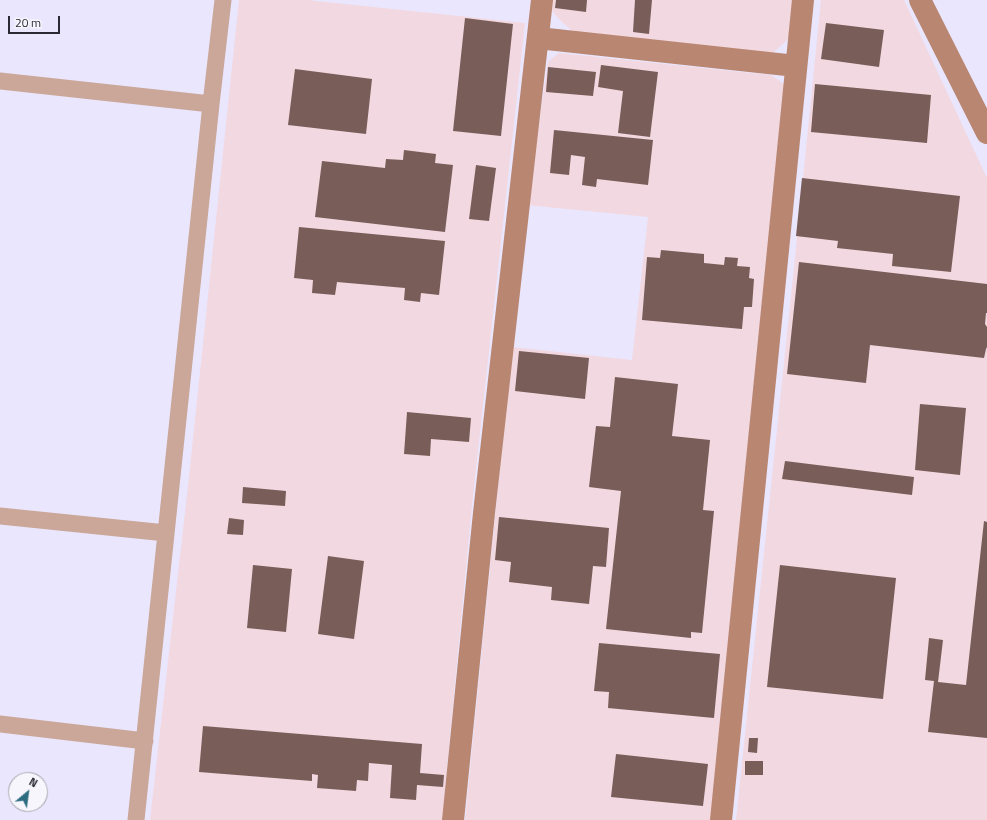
<!DOCTYPE html>
<style>
body{margin:0}
#map{position:relative;width:987px;height:820px;overflow:hidden;background:#eae6fd;font-family:"Titillium Web",sans-serif}
canvas{display:block}
.north{position:absolute;left:8px;top:772px;width:40px;height:40px;box-sizing:border-box;background:#f7f6fc;border:1px solid #a5a4ab;border-radius:50%;rotate:29deg;font-size:11px;font-weight:700;line-height:16px;text-align:center;color:#2a2832}
.north::after{content:'';display:block;margin:auto;width:14px;height:18px;background:#2c6d80;clip-path:polygon(50% 0,100% 100%,50% 72%,0 100%)}
.scale{position:absolute;left:8px;top:16px;width:52px;height:18px;box-sizing:border-box;border:2px solid #2a2832;border-top:0;padding-left:5px;font-size:12px;line-height:14px;white-space:nowrap;color:#2a2832;-webkit-text-stroke:3px #f7f6fc;paint-order:stroke}
</style>
<div id="map">
<canvas width="987" height="820"></canvas>
<div class="north">N</div>
<div class="scale">20 m</div>
</div>
<script>
const g = document.querySelector('canvas').getContext('2d');
g.lineJoin = 'round';
function fill(path, color) { g.fillStyle = color; g.fill(path, 'evenodd'); }
function strokePath(path, color, width, dash) { g.strokeStyle = color; g.lineWidth = width; g.lineCap = dash ? 'butt' : 'round'; g.setLineDash(dash || []); g.stroke(path); }
fill(new Path2D(`
 M239 0H307L525 23 472 505 442 820H150L189 477Z
 M550 0H796L792 29 787 40 773 53 572 31 559 19 549 7Z
 M821 0H904L987 178V820H736L795 258Z
 M559 53 771 75 784 84 712 820H465L512 347 632 360 648 217 527 205 548 62Z`), '#f2d8e0');
fill(new Path2D(`
 M556 0H587L586 12 555 8Z
 M635 0H652L649 34 633 32Z
 M465 18 513 24 501 136 453 131Z
 M826 23 884 30 879 67 821 59Z
 M601 65 658 72 650 137 618 133 623 91 598 87Z
 M548 67 596 72 593 96 546 92Z
 M295 69 372 79 366 134 288 125Z
 M815 84 931 95 927 143 811 132Z
 M554 130 653 140 648 185 597 179 596 187 582 185 585 157 571 155 569 175 550 173Z
 M404 150 436 154 435 163 453 165 445 232 315 217 322 161 385 168 386 159 403 160Z
 M476 165 496 168 489 221 469 219Z
 M802 178 960 196 951 272 892 266 893 254 837 248 838 241 796 236Z
 M299 227 445 241 439 295 421 293 420 302 404 300 405 288 337 282 335 295 312 293 313 280 294 278Z
 M661 250 704 254V263L724 265 725 257 738 258 737 266 750 267 749 278 754 279 752 307H744L742 329 642 320 647 257 660 258Z
 M799 262 987 284V313H986L985 324 987 327V347L986 349 984 358 870 345 866 383 787 374Z
 M519 351 589 358 585 399 515 391Z
 M615 377 678 384 672 436 710 440 703 510 714 511 702 633 691 632V638L606 629 621 491 589 487 596 426 610 427Z
 M920 404 966 408 960 475 915 470Z
 M407 412 471 418 469 442 431 439 430 456 404 454Z
 M785 461 914 477 912 495 782 479Z
 M243 487 286 491 285 506 242 503Z
 M499 517 609 528 606 567 593 566 589 604 551 600 552 587 509 582 511 562 495 560Z
 M229 518 244 520 243 535 227 534Z
 M984 521 987 522V738L928 732 934 681 925 680 929 638 943 640 938 682 966 685Z
 M328 556 364 561 354 639 318 634Z
 M253 565 292 569 286 632 247 628Z
 M780 565 896 578 883 699 767 687Z
 M599 643 720 654 714 718 608 708 609 692 594 691Z
 M203 726 422 744 420 773 444 775 443 787 417 785 416 800 390 798 392 765 369 763 368 781 357 780 356 791 317 788 318 775 312 774V781L199 772Z
 M749 738H758L757 753 748 752Z
 M616 754 708 764 703 806 611 797Z
 M745 761H763V775H745Z`), '#795d59');
strokePath(new Path2D(`
 M0 81 211 104
 M0 516 166 533
 M0 724 145 741
 M136 820 211 104 223 0`), '#caa799', 17);
strokePath(new Path2D(`
 M920 0 987 133
 M538 38 796 66
 M453 820 484 513 542 0
 M721 820 803 0`), '#b88671', 22);
</script>
